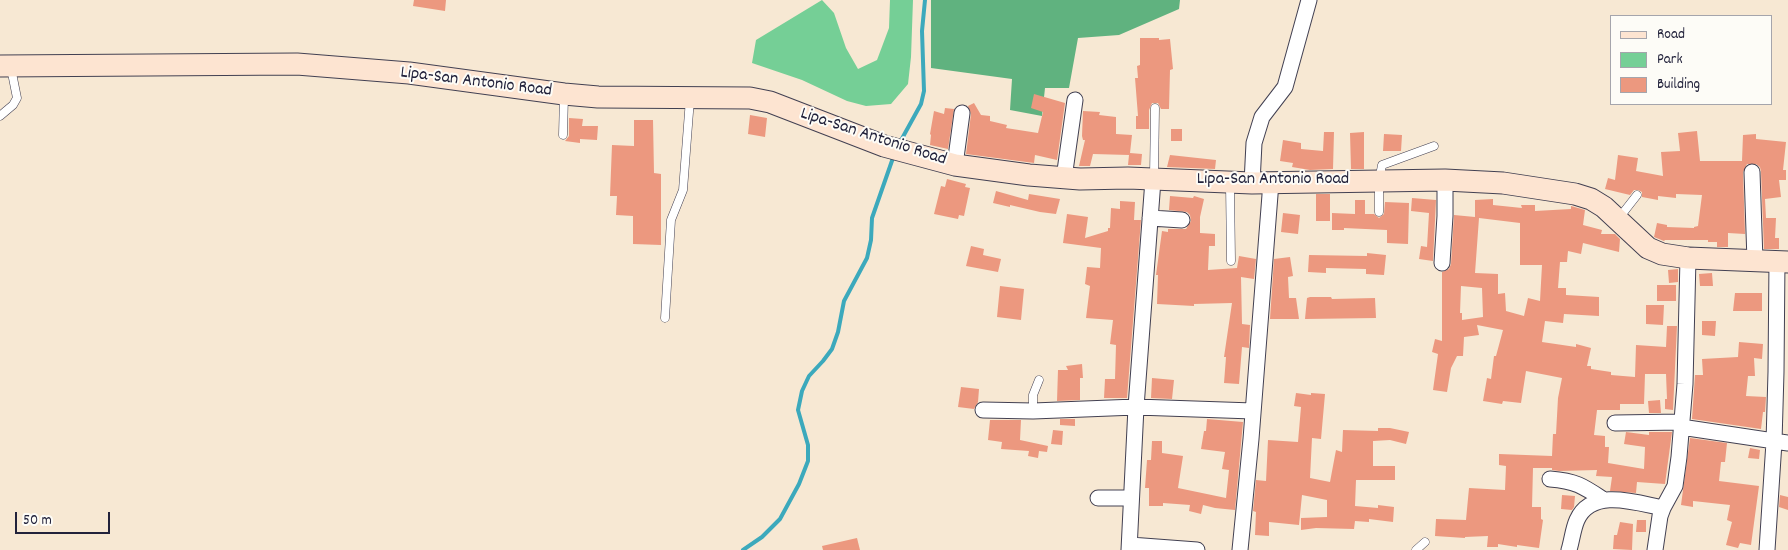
<!DOCTYPE html>
<style>
body{margin:0}
#map{position:relative;width:1788px;height:550px;overflow:hidden;background:#f7e8d3;font-family:Dekko,sans-serif}
canvas{display:block}
.legend{position:absolute;left:1610px;top:15px;width:162px;height:90px;box-sizing:border-box;background:#fdfcf7;border:1px solid #a5a5ac;margin:0;padding:6px 9px;list-style:none;font-size:15px;color:#22223b}
.legend li{display:flex;align-items:center;gap:10px;height:25px}
.legend b{width:25px;border:1px solid #a5a5ac}
.scale{position:absolute;left:15px;top:512px;width:95px;height:22px;box-sizing:border-box;border:2px solid #22223b;border-top:0;padding-left:6px;font-size:15px;line-height:18px;white-space:nowrap;color:#22223b;-webkit-text-stroke:4px #fdfcf7;paint-order:stroke}
</style>
<div id="map">
<canvas width="1788" height="550"></canvas>
<ul class="legend">
<li><b style="height:6px;background:#fde4d1"></b>Road</li>
<li><b style="height:14px;background:#75cf96"></b>Park</li>
<li><b style="height:14px;background:#ec987f"></b>Building</li>
</ul>
<div class="scale">50 m</div>
</div>
<script>
const g = document.querySelector('canvas').getContext('2d');
g.lineJoin = 'round';
function fill(path, color) { g.fillStyle = color; g.fill(path, 'evenodd'); }
function strokePath(path, color, width, dash) { g.strokeStyle = color; g.lineWidth = width; g.lineCap = dash ? 'butt' : 'round'; g.setLineDash(dash || []); g.stroke(path); }
function label(font, color, halo, rows, align = 'center') {
  g.font = font + ' Dekko,sans-serif'; g.lineWidth = 4; g.setLineDash([]); g.textBaseline = 'middle'; g.strokeStyle = halo; g.fillStyle = color; for (const [text, x, y, turn = 0] of rows) {
    g.save(); g.translate(x, y); g.rotate((+turn || 0) * Math.PI / 180); g.textAlign = isNaN(turn) ? turn : align; if (halo) g.strokeText(text, 0, 0); g.fillText(text, 0, 0); g.restore();
  }
}
fill(new Path2D(`
 M822 0 834 13 846 48 858 69 877 60 889 28 890 0H913L911 57 908 84 891 104 866 106 847 101 802 80 752 63 756 40Z`), '#75cf96');
fill(new Path2D(`
 M931 0H1180L1179 9 1119 35 1078 38 1069 88H1045L1042 116 1010 110 1012 79 931 68Z`), '#60b27f');
strokePath(new Path2D(`
 M899 144 921 104 924 91 922 31 925 0
 M743 550 762 537 780 519 799 484 808 461V445L798 410 802 391 809 376 823 361 832 349 838 332 844 301 867 258 871 240 872 218 894 155`), '#3ca9bc', 4);
fill(new Path2D(`
 M414 0H446L445 11 413 6Z
 M1140 38H1159V40L1170 39 1173 69 1170 70 1169 109H1161L1158 103H1152L1149 110V129H1136V116H1138L1135 78H1138L1137 66 1140 65Z
 M1034 94 1065 103 1057 160 1035 155 1034 163 966 154 971 114 968 106 974 103 981 115 990 116V121L1007 125 1006 128 1038 133 1043 112 1031 108Z
 M945 108 954 109 948 149 930 145 931 135 930 134 934 111 944 114Z
 M1083 111 1100 112 1099 115 1116 117V134L1132 135 1130 153 1142 154 1141 165H1128L1129 155 1093 154 1090 166H1079L1085 140H1083L1082 136Z
 M750 115 767 118 765 137 748 134Z
 M569 118 583 119 582 126H598L597 140 580 139V143L565 141 569 136Z
 M634 120H653L654 173 661 174V245L633 244V216L616 215 617 196H610L612 145 634 146Z
 M1171 129H1182V141H1171Z
 M1697 131 1700 161H1742L1743 135 1756 134V139L1786 142 1783 170H1786V180H1779L1781 197 1765 199 1766 218H1776L1775 238H1779V249H1764L1761 172 1760 167 1756 164H1747L1743 172 1745 234 1728 233V247H1717V242H1708V240H1665L1664 241 1654 237 1657 223 1667 225V227L1694 228V227L1698 226 1702 195 1676 194V198L1658 196V200L1642 197V192L1638 190H1634L1630 195 1605 189 1608 178 1615 180 1618 155 1638 158 1636 171 1663 176 1661 152 1680 151 1678 133Z
 M1324 132H1334L1333 169 1310 170 1292 167 1293 163 1280 161 1283 140 1301 143V149L1323 151Z
 M1364 132V169H1351L1350 133Z
 M1384 134 1402 135 1401 151H1383Z
 M1170 155 1216 160 1215 169 1167 167Z
 M947 179 966 184 965 187 970 188 964 216 959 215 958 219 934 214 941 186 945 187Z
 M996 191 1028 200 1029 194 1060 199 1056 214 1040 212 1010 205V207L993 203Z
 M1316 194H1330V221H1316Z
 M1170 196 1193 198 1194 196 1204 199 1200 217V233L1215 234V246H1209L1208 270 1237 268 1239 256 1256 259 1254 279 1241 277 1242 324 1250 325 1249 348 1242 347 1239 384 1224 383 1226 357H1224L1232 303 1194 304V306L1157 304 1158 275H1156L1162 231 1168 232V229H1186L1191 221 1190 215 1187 212 1169 210Z
 M1412 198 1436 200 1433 261 1419 259 1421 246 1427 247 1429 213 1411 211Z
 M1493 199V205L1522 208 1521 205H1535V211L1571 209V206L1585 210 1583 225 1602 230 1601 234H1615L1620 239 1619 252 1583 243 1581 254 1568 251 1567 262H1560L1558 288H1566V295L1599 297V316L1564 314 1563 323 1545 321 1542 342 1576 347V344L1591 348 1587 366H1591V369L1611 372V375L1635 377 1636 345 1666 347 1667 326H1677L1673 410 1665 409V399H1667L1666 374H1645L1644 404H1620V410H1597L1594 435 1605 436V447H1609L1608 463 1644 469 1645 447 1624 444 1626 432 1649 435V432H1672L1665 484 1637 482 1636 493 1610 491 1612 477 1596 476 1597 470 1559 471 1552 470V468H1533L1532 507H1541V519L1543 520 1539 548 1517 545V547L1498 544V547H1487L1488 536 1465 537V538L1435 536 1436 519 1466 520 1469 488 1505 490 1506 466 1499 465V454L1552 456 1553 434H1556L1558 398 1562 378 1526 371 1521 403 1503 401 1502 404 1483 401 1487 378 1491 379 1494 356H1496L1503 330 1477 325 1479 335 1464 337 1463 356H1457L1451 368 1447 392 1433 390 1438 354 1432 352 1435 339 1442 341V272L1449 269 1451 264 1454 215 1475 217V200ZM1479 218 1520 223V265H1542L1540 301 1528 298 1524 316 1506 311 1505 293 1498 294V274L1475 273ZM1461 286 1482 288 1483 317 1462 320V313H1460Z
 M1355 200H1365V214H1374L1379 218 1384 214 1385 202 1409 203 1408 244 1387 243V230L1344 228V230H1332V213L1355 214Z
 M1120 201 1135 202 1134 220H1141L1127 398H1104L1105 379H1115L1116 345 1110 344 1113 320 1086 318 1090 286 1085 284 1087 267 1100 268 1101 248 1063 243 1067 214 1088 217 1085 238 1108 231V228H1110L1111 208 1120 209Z
 M1283 213 1300 215 1298 234 1281 232Z
 M971 246 984 249 983 255 1001 259 998 272 966 266Z
 M1367 253 1386 255 1384 275 1366 274V269L1326 268V273L1308 272 1309 255 1367 256Z
 M1290 257 1293 276 1288 277 1289 298H1296L1299 319H1270L1274 259Z
 M1678 269V282L1669 283 1668 270Z
 M1712 273 1713 286H1700L1699 274Z
 M1657 285H1676V301H1657Z
 M1000 286 1024 289 1021 320 997 317Z
 M1735 293H1762V311H1733Z
 M1310 297H1331L1332 299 1375 298 1376 318 1305 319 1307 298Z
 M1646 305H1664L1663 325 1646 324Z
 M1702 321H1716L1715 336 1702 335Z
 M1739 342 1763 344 1762 359 1754 358 1755 376H1748L1746 396 1766 397 1765 412H1763L1761 429 1692 419 1695 375H1703L1702 359 1738 357Z
 M1082 364 1083 378H1080V400L1057 401 1058 370H1068L1066 366Z
 M1152 378 1174 380 1172 399 1151 398Z
 M961 387 979 389 978 402 974 409 958 407Z
 M1296 393 1311 395V393L1325 394 1321 439 1312 438 1310 478 1330 482 1336 450 1342 452 1343 430 1378 431V428H1390L1409 432 1406 444 1390 440 1373 441V466H1395V480H1356L1355 506 1378 508V505L1394 507 1393 522 1369 519V522L1355 521 1354 529 1316 528 1301 530V518L1327 517V500L1302 495 1299 525 1269 522V536L1255 535 1256 512 1253 511 1256 480 1266 481 1268 440 1298 442 1301 407 1294 406Z
 M1660 400 1661 413H1649L1648 401Z
 M1060 419H1075V426L1060 425Z
 M1207 419 1243 422 1235 510 1215 508 1203 505 1201 514 1189 511 1190 505 1163 503V506H1149V488H1145L1147 460H1151L1152 441H1162V453L1183 456 1178 488 1226 498 1229 470 1222 469 1225 452 1201 449 1204 431H1206Z
 M990 420H1021L1020 440 1048 446 1047 452 1039 451 1038 458 1028 456 1029 451 1001 449 1002 442 988 440Z
 M1053 430 1063 431 1062 445 1051 444Z
 M1690 438 1727 443 1725 462H1721L1719 481 1759 486 1751 545 1740 543 1738 548 1726 545 1732 522 1727 520 1730 505 1693 501V507L1681 505Z
 M1750 448 1760 450 1759 459 1748 458Z
 M1562 495 1575 496 1574 507 1572 510 1561 509Z
 M1780 495 1788 497V510L1779 507Z
 M1637 520H1646V532H1636Z
 M1620 522 1633 524 1632 550 1613 549 1614 535H1617Z
 M857 538 860 550H823L822 546Z`), '#ec987f');
const lane = new Path2D(`
 M0 116 13 105 17 98 11 68
 M563 135 564 96
 M1154 176 1155 108
 M1230 184 1231 261
 M1379 212V181L1382 165 1434 146
 M1619 218 1637 195
 M665 318 671 220 683 190 690 99
 M1033 411V395L1039 380
 M1416 550 1425 542`);
const street = new Path2D(`
 M955 165 962 113
 M1752 172 1755 261
 M1064 178 1075 100
 M1252 183 1254 143 1262 117 1285 87 1309 0
 M1150 218 1182 220
 M1442 263 1445 216V180
 M983 410 1033 411 1136 407 1253 411
 M1615 423 1681 422
 M1681 427 1788 443
 M1550 479C1576 481 1583 486 1604 500
 M1098 498H1131
 M1130 545 1197 550
 M1129 550 1136 407 1153 180
 M1240 550 1251 439 1271 182
 M1569 550C1572 540 1573 529 1577 520 1592 487 1637 503 1663 508
 M1655 550 1660 516 1663 508 1675 486 1679 457 1685 384 1688 258
 M1767 550 1774 442 1776 372 1777 261`);
const secondary = new Path2D(`
 M0 66 297 64 409 73 564 94 598 97 750 98 770 102 884 146 955 165 1029 175 1080 179 1128 178 1252 183 1445 180 1503 183 1575 194 1591 199 1604 207 1648 248 1662 254 1688 258 1788 262`);
strokePath(lane, '#424052', 9);
strokePath(street, '#424052', 17);
strokePath(secondary, '#424052', 23);
strokePath(lane, '#fff', 8);
strokePath(street, '#fff', 15);
strokePath(secondary, '#fde4d1', 21);
label('18px', '#22223b', '#fdfcf7', [
 ["Lipa-San Antonio Road",476,83,7],
 ["Lipa-San Antonio Road",873,138,18],
 ["Lipa-San Antonio Road",1273,181]
]);
</script>
